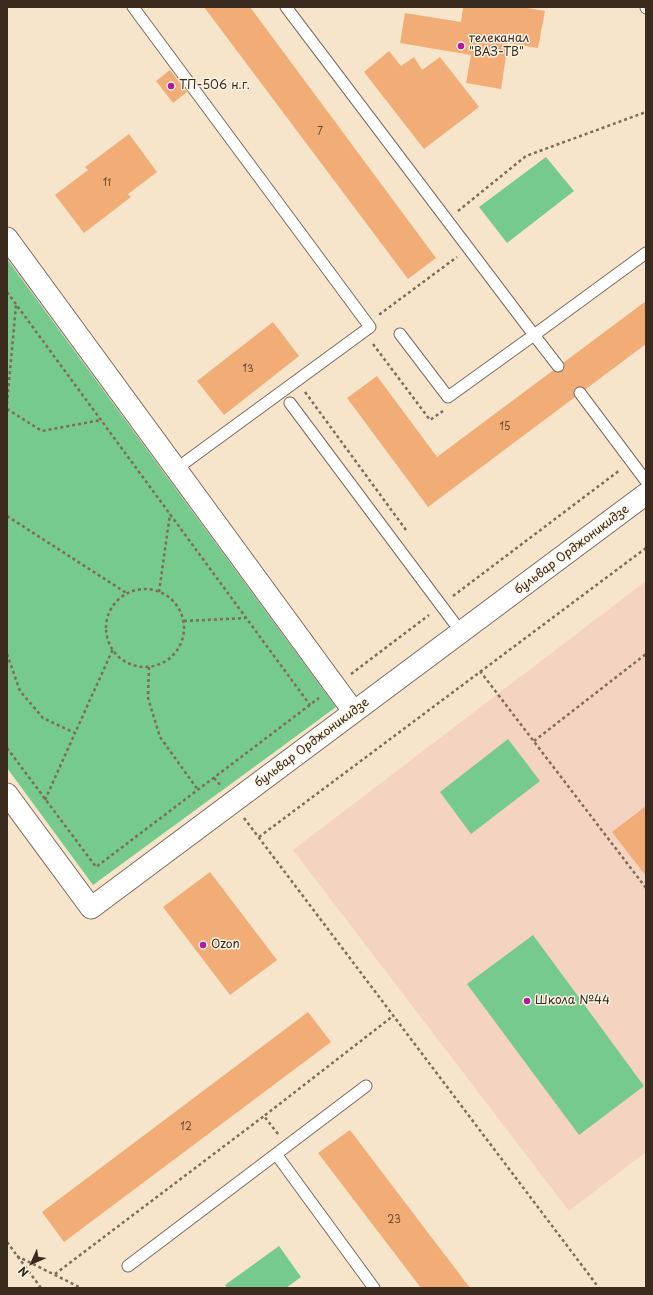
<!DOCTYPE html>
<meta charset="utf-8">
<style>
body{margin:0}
#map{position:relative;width:653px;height:1295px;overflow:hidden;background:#f7e5cb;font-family:"Playpen Sans",sans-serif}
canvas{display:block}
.frame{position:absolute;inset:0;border:8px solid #3b2a1e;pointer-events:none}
.north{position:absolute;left:12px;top:1243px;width:40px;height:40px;-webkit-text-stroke:3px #fcf5e5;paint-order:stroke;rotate:225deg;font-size:11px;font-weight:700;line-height:16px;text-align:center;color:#3b2a1e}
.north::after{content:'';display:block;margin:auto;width:14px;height:18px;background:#3b2a1e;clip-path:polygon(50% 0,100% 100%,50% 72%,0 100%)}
</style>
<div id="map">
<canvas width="653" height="1295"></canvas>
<div class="frame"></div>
<div class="north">N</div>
</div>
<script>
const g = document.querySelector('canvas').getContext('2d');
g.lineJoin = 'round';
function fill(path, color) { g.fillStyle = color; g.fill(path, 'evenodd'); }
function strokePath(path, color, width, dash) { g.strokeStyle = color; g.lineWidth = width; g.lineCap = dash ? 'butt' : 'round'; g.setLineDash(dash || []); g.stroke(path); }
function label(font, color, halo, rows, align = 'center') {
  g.font = font + ' "Playpen Sans",sans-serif'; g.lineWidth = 3; g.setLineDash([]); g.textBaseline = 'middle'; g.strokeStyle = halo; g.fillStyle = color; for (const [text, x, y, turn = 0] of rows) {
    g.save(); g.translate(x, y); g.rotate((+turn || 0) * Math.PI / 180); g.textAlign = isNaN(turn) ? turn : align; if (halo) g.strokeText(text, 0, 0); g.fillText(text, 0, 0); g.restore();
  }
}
fill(new Path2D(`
 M646 581V1152L569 1211 293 850Z`), '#f4d3c0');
fill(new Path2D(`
 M546 157 574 191 507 243 479 207Z
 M7 259 336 707 93 885 7 768Z
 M508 739 540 781 471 834 440 792Z
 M533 935 644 1086 579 1135 467 984Z
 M279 1246 301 1277 286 1288H227L225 1285Z`), '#76ca8e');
fill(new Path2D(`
 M204 7H250L436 258 408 279Z
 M463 7H522L545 11 538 48 508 43 501 89 466 83 471 55 400 43 405 13 461 22Z
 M389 51 401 66 414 57 422 70 440 57 479 107 424 149 364 72Z
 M170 70 187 92 173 103 156 81Z
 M129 134 157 172 128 194 131 197 84 233 55 195 88 170 85 167Z
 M646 301V344L428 507 347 398 377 376 437 457Z
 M273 322 299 356 224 415 197 381Z
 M646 806V876L612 832Z
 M210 872 277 960 230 995 163 907Z
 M308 1012 331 1042 64 1242 42 1212Z
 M350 1130 470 1288H421L318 1153Z`), '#f1ad75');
const service = new Path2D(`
 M133 7 370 327 176 469
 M286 7 534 335 448 397 400 334
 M646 7V8
 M558 366 534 335 646 253
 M580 393 646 481
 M290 403 461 632
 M276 1154 374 1288
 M128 1266 366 1086`);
const minor = new Path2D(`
 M7 238 354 712
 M7 794 91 908 646 494`);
strokePath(service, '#7d6b5b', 13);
strokePath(minor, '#7d6b5b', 23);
strokePath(new Path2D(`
 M458 211 526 156 646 112
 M7 292 310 705
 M380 313V314L457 257
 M373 344 430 420 443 411
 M305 392 406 530
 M7 404 16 305
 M7 409 42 431 101 420
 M7 516 128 594
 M106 628a39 39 0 1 1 78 0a39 39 0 1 1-78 0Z
 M159 592 170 514
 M453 596 620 470
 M184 621 246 618
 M7 654 20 691 43 718 75 733 113 649
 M149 667 148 698 160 737 198 790
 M480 671 646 888
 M351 674 429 615
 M534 741 646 654
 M7 748 96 867 319 698
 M214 778 221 786
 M45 800 75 733
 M244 818 599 1288
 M259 837 646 548
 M278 1134 264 1116 393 1016
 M7 1242 41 1288
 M17 1256 81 1288
 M55 1274 264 1116`), '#7d6b5b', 2.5, [3, 3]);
strokePath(service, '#fff', 11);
strokePath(minor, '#fff', 21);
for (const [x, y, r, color] of [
 [461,46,4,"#b5179e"],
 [171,86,4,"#b5179e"],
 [203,945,4,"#b5179e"],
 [527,1001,4,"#b5179e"]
]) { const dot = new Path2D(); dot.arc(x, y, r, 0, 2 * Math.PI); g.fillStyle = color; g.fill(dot); strokePath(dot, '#fcf5e5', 1.5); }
label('10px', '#684b34', null, [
 ["7",320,132],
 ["11",107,183],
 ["13",248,369],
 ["15",505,427],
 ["12",186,1127],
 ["23",394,1220]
]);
label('12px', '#3b2a1e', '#fcf5e5', [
 ["телеканал",469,39],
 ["\"ВАЗ-ТВ\"",469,53],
 ["ТП-506 н.г.",179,86],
 ["Ozon",211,945],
 ["Школа №44",535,1001]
], 'left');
label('12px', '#3b2a1e', '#fcf5e5', [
 ["бульвар Орджоникидзе",572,550,-37],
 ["бульвар Орджоникидзе",312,743,-37]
]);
</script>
